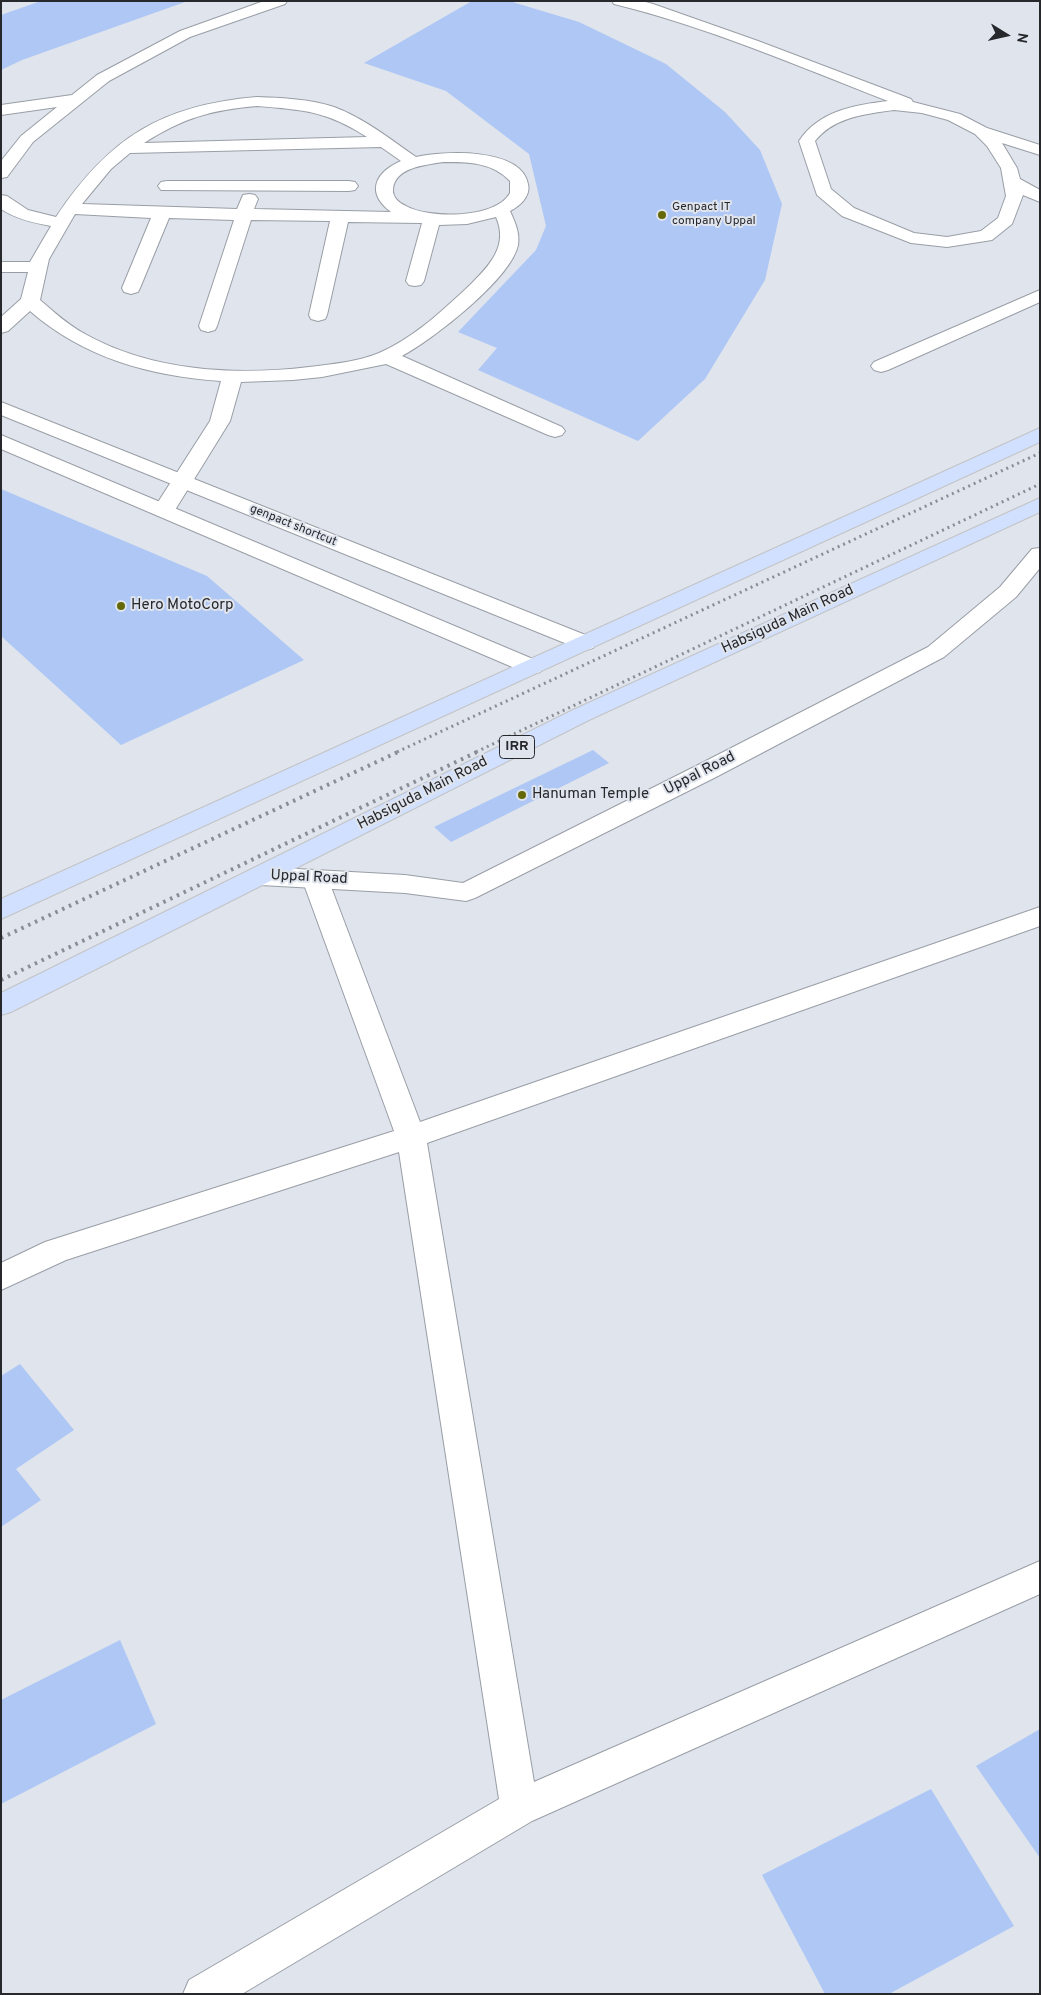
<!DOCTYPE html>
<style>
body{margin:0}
#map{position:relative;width:1041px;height:1995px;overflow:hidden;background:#dfe4ed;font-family:Overpass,sans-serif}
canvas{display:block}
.frame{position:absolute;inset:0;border:2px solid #27282c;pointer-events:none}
.north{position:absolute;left:981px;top:10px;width:50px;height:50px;-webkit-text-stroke:4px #dfe4ed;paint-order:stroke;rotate:100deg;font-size:14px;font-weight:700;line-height:20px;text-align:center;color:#27282c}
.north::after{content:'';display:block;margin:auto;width:18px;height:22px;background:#27282c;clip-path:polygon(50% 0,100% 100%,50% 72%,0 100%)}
</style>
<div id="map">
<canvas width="1041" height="1995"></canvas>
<div class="frame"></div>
<div class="north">N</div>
</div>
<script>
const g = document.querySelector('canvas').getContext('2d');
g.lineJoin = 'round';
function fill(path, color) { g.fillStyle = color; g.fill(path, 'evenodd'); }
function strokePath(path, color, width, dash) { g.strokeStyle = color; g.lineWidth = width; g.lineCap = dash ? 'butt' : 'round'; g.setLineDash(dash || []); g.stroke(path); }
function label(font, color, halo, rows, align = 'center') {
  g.font = font + ' Overpass,sans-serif'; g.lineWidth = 4; g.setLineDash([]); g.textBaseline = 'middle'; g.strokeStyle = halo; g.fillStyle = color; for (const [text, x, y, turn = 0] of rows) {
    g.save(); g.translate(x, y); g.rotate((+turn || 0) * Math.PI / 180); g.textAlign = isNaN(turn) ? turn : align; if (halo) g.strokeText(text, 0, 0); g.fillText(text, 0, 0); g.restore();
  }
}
fill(new Path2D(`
 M41 1H185V2L22 60 1 70V15Z
 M472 1H509L579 22 666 64 725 112 760 150 782 204 765 280 705 379 638 441 478 370 497 348 458 332 536 250 546 226 529 154 446 91 364 63Z
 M1 489 207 576 304 660 121 745 1 636Z
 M593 750 609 763 451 842 434 827Z
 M20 1364 74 1430 16 1469 41 1500 1 1527V1376Z
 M120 1640 156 1724 1 1804V1700Z
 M1040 1729V1858L976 1766Z
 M931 1789 1014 1926 889 1994H825L762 1875Z`), '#aec7f5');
const lane = new Path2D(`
 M264 1H287L285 4 190 37 109 81 33 142 7 177 1 178V161L21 136 57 107 1 115V105L72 95 97 75 180 31Z
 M612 1H642L653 4 758 41 911 99 913 102 960 114 987 128 1040 145V155L1002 143 1017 168 1020 179 1040 190V202L1023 195 1012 224 992 240 947 247 911 243 842 216 817 195 799 141C819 111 854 105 888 101 798 66 708 27 614 4ZM894 110 922 113 948 120 975 134 987 146 1001 168 1006 196 998 218 981 231 947 237 914 233 854 208 831 189 815 141C834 117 865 114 894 110Z
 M257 97C283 98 310 99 334 107 364 118 390 139 416 157 443 151 521 147 528 184 531 196 520 206 510 211 515 222 520 233 518 245 511 279 432 340 402 356L562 427 565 431 562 435 555 437 548 435 386 364 322 377 293 380 241 382 230 421 175 510 172 515 164 516 156 515 153 510 210 421 221 381C150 376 84 358 30 311L8 331 1 333V317L21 299 28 272H1V262H30L51 226C34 223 16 219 1 209V195L7 196 28 210 56 217C109 138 161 105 257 97ZM257 106C305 110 326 111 367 137L144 143C183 118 211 110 257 106ZM381 147 401 161C374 173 366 193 391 212L254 209 258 199 255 195 249 194 243 195 237 209 82 204 111 169 130 153ZM443 162C468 162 492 162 510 181V193C496 219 429 219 406 206 399 203 392 197 393 189 395 167 426 165 443 162ZM75 214 151 218 122 288 124 292 131 294 138 292 140 288 169 218 234 220 199 326 201 330 208 332 215 330 217 326 251 220 330 221 309 315 311 319 318 321 325 319 327 315 348 222 422 223 406 281 409 285 415 286 421 285 424 281 439 225 467 224 496 217C509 246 489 266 470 285 443 310 414 338 379 353 358 362 332 364 309 367 235 376 151 371 85 334 68 325 54 312 40 300L49 259Z
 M167 181H349L355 182 358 186 355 190 349 191 161 190 158 186 161 182Z
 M1040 290V302L888 370 881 372 874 370 871 366 874 362Z
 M315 870 324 873 328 879 420 1122 1040 907V926L427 1143 534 1782 1040 1561V1594L532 1821 242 1994H183L189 1980 499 1799 399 1152 66 1260 1 1290V1263L45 1242 394 1131 302 879 306 873Z`);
const street = new Path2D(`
 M1 402 593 638 596 643 593 648 585 650 577 648 1 415Z
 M1 435 540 662 544 667 540 672 532 674 524 672 1 449Z
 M1040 548V568L1016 597 944 657 716 777 475 898 466 901 405 893 261 885 252 882 248 876 252 870 261 867 405 875 463 883 698 765 928 647 1000 587 1032 549Z`);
const primary = new Path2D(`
 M1040 428V442L1 919V899Z
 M1040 498V512L589 720 11 1012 1 1015V993L573 710Z`);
strokePath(lane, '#999ea6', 2);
strokePath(street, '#999ea6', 2);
strokePath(primary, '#c3c3c4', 2);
fill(lane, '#fff');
fill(street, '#fff');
fill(primary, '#d0e0fe');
strokePath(new Path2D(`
 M397 752 1040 453
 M476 752 1040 484`), '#8a8d94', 3, [2, 4]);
strokePath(new Path2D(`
 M1 938 400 751
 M1 980 479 751`), '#8a8d94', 4, [2.5, 5]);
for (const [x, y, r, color] of [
 [662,215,5,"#646807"],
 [121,606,5,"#646807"],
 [522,795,5,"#646807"]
]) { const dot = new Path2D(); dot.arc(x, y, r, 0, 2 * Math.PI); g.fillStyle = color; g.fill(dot); strokePath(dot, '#dfe4ed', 2); }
label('12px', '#27282c', '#dfe4ed', [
 ["Genpact IT",672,208],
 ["company Uppal",672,222]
], 'left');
label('12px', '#27282c', '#dfe4ed', [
 ["genpact shortcut",293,526,22]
]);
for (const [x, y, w] of [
 [517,747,35]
]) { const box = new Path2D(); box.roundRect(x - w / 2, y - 11.5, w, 23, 4); g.fillStyle = '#dfe4ed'; g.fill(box); strokePath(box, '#27282c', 1); }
label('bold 14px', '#27282c', null, [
 ["IRR",517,747]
]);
label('15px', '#27282c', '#dfe4ed', [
 ["Hero MotoCorp",131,606],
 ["Hanuman Temple",532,795]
], 'left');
label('15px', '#27282c', '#dfe4ed', [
 ["Habsiguda Main Road",788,620,-25],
 ["Uppal Road",700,774,-27],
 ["Habsiguda Main Road",423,794,-27],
 ["Uppal Road",309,878,3]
]);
</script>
